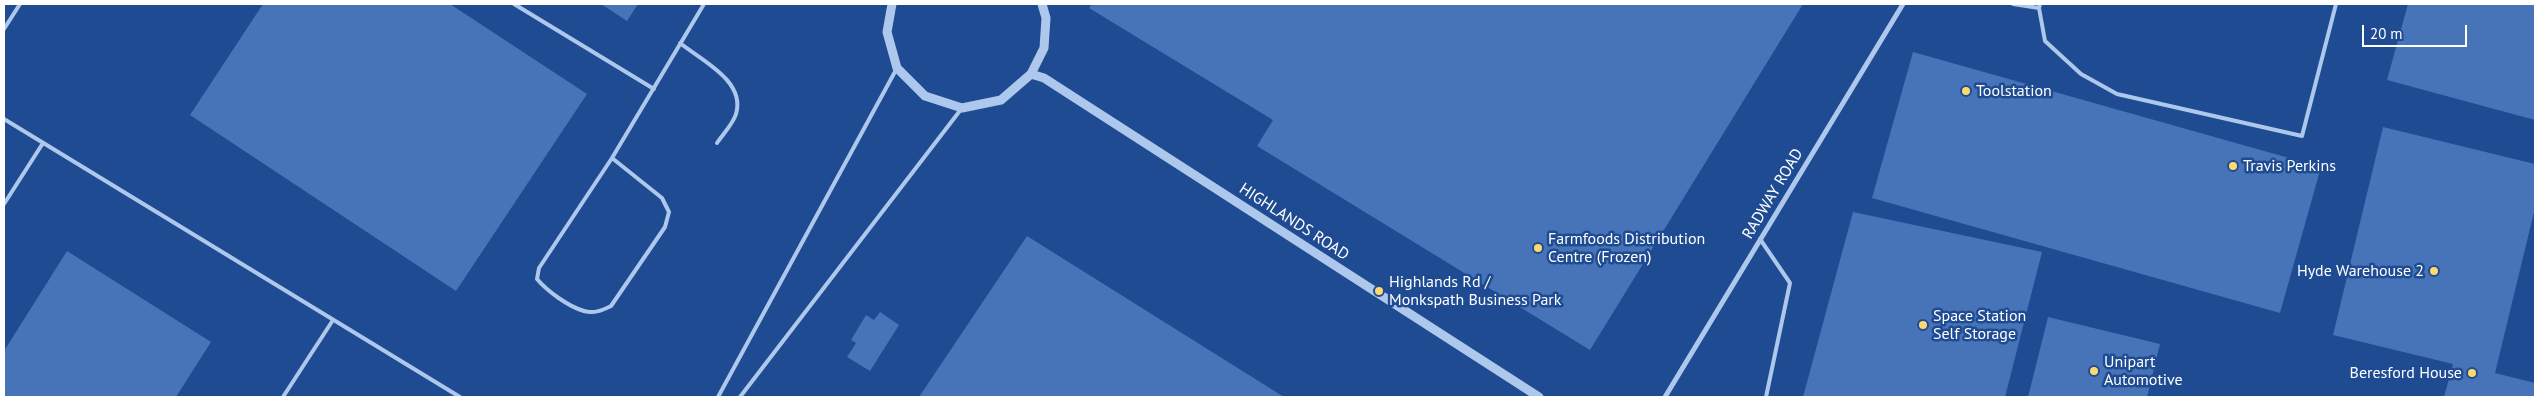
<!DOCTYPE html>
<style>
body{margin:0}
#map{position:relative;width:2539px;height:401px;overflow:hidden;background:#1e4b91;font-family:"PT Sans",sans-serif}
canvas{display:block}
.frame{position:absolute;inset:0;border:5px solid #fff;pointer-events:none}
.scale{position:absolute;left:2362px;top:25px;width:105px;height:22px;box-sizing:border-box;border:2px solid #fff;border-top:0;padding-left:6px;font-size:15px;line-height:18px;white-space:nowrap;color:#fff;-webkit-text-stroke:4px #1e4b91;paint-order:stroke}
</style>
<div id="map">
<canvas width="2539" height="401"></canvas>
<div class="frame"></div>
<div class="scale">20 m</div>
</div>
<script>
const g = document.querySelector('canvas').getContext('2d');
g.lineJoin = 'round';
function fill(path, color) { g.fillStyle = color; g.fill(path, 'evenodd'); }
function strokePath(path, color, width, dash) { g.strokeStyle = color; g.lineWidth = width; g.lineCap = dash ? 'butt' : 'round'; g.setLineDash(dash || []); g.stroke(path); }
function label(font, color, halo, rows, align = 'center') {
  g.font = font + ' "PT Sans",sans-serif'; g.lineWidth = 5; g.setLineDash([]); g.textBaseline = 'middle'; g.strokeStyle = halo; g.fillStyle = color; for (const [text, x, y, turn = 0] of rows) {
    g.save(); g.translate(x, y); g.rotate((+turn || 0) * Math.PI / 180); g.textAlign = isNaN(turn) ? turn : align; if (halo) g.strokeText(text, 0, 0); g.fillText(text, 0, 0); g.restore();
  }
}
fill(new Path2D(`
 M263 4H450L587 94 456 291 190 115Z
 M601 4H638L627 21Z
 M1092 4H1803L1590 350 1257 146 1273 120 1089 8Z
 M2408 4H2535V120L2387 80Z
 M1913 52 2321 167 2280 313 1872 198Z
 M2383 127 2535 164V208L2495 373 2535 383V397H2444L2453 364 2333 335Z
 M1853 212 2042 252 2005 397H1803Z
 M1027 236 1284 397H919Z
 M67 251 211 342 176 397H4V351Z
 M880 312 899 325 870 371 847 357 856 343 851 340 866 315 874 320Z
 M2048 317 2160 344 2147 397H2028Z`), '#4774b8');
strokePath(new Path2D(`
 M514 4 654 89
 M2013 4 2039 8
 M2040 4 2039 8 2045 41 2081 74 2117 94 2302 136 2336 4
 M4 29 20 4
 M680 43C701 60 746 81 736 114 733 124 723 134 717 143
 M4 119 460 397
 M612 158 662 198 669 212 665 227 611 306C603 310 594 314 584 311 569 307 547 291 537 279L539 268 612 158 704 4
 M4 204 43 143
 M1760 239 1790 283 1766 397
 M283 397 333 320
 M718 397 897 68
 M740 397 962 108`), '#aec8ed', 4);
strokePath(new Path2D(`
 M1665 397 1903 4`), '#aec8ed', 5);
strokePath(new Path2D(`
 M892 4 887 32 897 68 925 96 962 108 1001 100 1031 74 1044 48 1046 18 1042 4
 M1031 74 1044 78 1539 397`), '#aec8ed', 9);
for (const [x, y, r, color] of [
 [1966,91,5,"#fcda6e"],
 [2233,166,5,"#fcda6e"],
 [1538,248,5,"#fcda6e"],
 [2434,271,5,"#fcda6e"],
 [1379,291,5,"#fcda6e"],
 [1923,325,5,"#fcda6e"],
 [2094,371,5,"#fcda6e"],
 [2472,373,5,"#fcda6e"]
]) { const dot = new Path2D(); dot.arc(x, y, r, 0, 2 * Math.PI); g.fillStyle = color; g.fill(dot); strokePath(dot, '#1e4b91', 2); }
label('16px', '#fff', '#1e4b91', [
 ["Toolstation",1976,91],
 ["Travis Perkins",2243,166],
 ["Farmfoods Distribution",1548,239],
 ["Centre (Frozen)",1548,257],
 ["Hyde Warehouse 2",2424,271,"right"],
 ["Highlands Rd /",1389,282],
 ["Monkspath Business Park",1389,300],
 ["Space Station",1933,316],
 ["Self Storage",1933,334],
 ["Unipart",2104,362],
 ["Automotive",2104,380],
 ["Beresford House",2462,373,"right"]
], 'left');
label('16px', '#fff', '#1e4b91', [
 ["RADWAY ROAD",1773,194,-59],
 ["HIGHLANDS ROAD",1294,222,33]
]);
</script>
